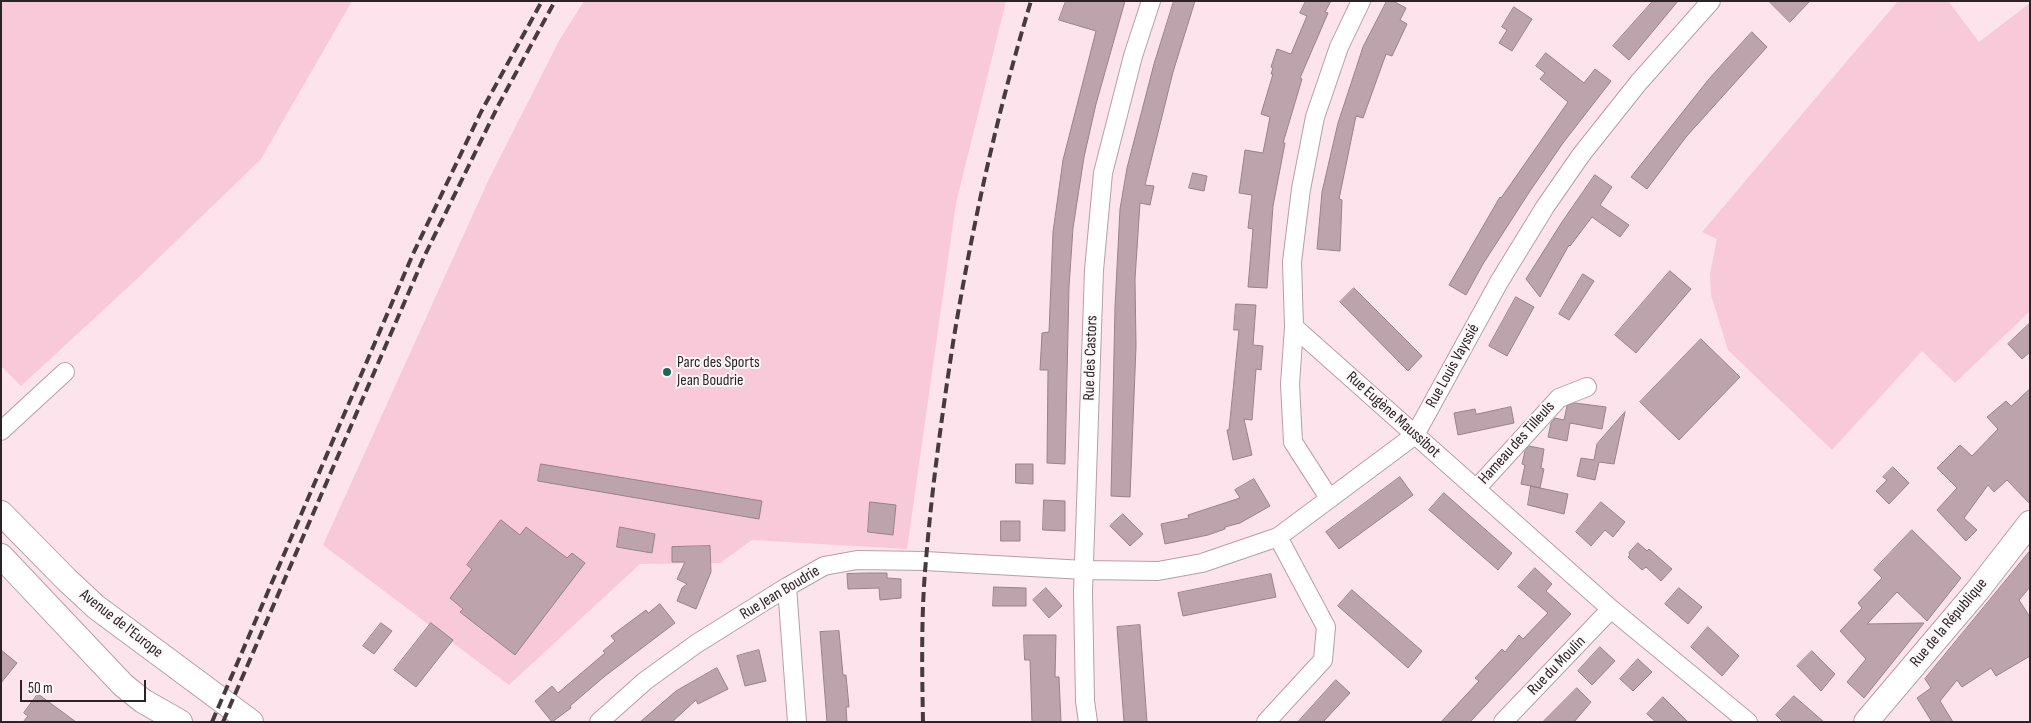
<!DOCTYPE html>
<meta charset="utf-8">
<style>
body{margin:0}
#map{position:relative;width:2031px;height:723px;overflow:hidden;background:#fde3ec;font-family:"Sofia Sans Condensed",sans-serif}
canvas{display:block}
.frame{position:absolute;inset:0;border:2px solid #2c2326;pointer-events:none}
.scale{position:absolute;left:20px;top:680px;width:126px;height:22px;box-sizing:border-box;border:2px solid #2c2326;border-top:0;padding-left:6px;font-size:15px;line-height:18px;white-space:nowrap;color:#2c2326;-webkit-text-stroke:4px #fcf7f9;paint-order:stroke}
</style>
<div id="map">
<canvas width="2031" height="723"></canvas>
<div class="frame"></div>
<div class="scale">50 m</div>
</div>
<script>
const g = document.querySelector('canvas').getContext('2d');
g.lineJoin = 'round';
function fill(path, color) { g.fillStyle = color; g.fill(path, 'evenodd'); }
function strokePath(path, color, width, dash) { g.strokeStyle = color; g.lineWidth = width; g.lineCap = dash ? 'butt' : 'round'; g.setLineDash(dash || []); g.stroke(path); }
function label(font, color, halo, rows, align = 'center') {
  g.font = font + ' "Sofia Sans Condensed",sans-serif'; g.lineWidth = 4; g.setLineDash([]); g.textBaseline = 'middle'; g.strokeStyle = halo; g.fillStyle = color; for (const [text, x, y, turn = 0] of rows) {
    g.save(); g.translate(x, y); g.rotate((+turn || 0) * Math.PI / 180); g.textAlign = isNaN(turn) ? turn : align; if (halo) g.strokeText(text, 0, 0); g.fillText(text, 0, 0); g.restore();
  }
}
fill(new Path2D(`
 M1 1H352L261 159 139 277 21 386 1 366Z
 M584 1H1006L956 203 907 549 752 540 720 563 640 564 509 685 323 545 489 179 560 39Z
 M1898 1H1948L1979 42 2030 3V311L1955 383 1922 351 1832 450 1728 350 1711 295 1710 273 1717 239 1702 232Z`), '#f8c9d9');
const building = new Path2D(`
 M1066 1H1125L1096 104 1084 157 1073 228 1069 287 1065 464 1047 463 1048 370H1040L1042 333 1049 332 1053 232 1063 160 1096 31 1059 20Z
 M1174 1H1195L1173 72 1145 185 1154 186 1150 205 1140 203 1135 279 1136 346 1130 497 1111 496 1115 307 1120 209 1127 168 1154 64Z
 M1306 1H1331L1325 12 1328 13 1300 78 1302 79 1283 143H1285L1273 206 1267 288 1248 287 1253 229 1248 228 1252 195 1239 193 1245 150 1263 153 1270 117 1261 114 1273 74H1271L1273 68 1271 67 1277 49 1291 54 1307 16 1300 13Z
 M1387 1H1393L1406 8 1400 20 1407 24 1392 56 1386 54 1363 118 1356 116 1339 199 1342 200 1340 251 1317 249 1322 192 1338 123 1363 47Z
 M1653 1H1678L1629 60 1613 46Z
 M1769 1H1810L1790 22Z
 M1514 7 1532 19 1512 51 1499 43 1507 30 1502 27Z
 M1752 32 1767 47 1686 137 1647 189 1631 177 1709 79Z
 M1546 53 1584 83 1595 69 1611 81 1563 143 1530 191 1483 264 1466 295 1449 285 1500 197 1501 198 1568 102 1540 79 1545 73 1536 66Z
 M1193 173 1207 176 1204 191 1189 188Z
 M1595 175 1612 187 1600 205 1629 225 1620 237 1592 217 1570 246 1569 245 1540 297 1526 279 1562 222Z
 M1670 271 1691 289 1636 353 1615 335Z
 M1583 274 1594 281 1569 320 1559 314Z
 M1354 288 1422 356 1408 371 1340 302Z
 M1516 297 1534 307 1507 356 1489 346Z
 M1236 304 1256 305 1253 345 1263 346 1261 370 1256 369 1252 420 1244 419 1252 455 1233 460 1227 430H1229L1239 330H1234Z
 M2030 323V352L2022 359 2008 344Z
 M1701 339 1740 377 1679 440 1640 402Z
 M2030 389V504L2007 480 1994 492 1988 485 1964 518 1977 530 1966 541 1937 510 1957 488 1937 468 1960 445 1972 456 1998 429 1987 417 2006 401 2011 406Z
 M1575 403 1606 407 1602 429 1570 423 1567 441 1548 437 1551 423 1555 418 1564 420 1567 406Z
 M1511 407 1514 423 1458 435 1454 413 1475 409 1476 414Z
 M1625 412 1614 464 1599 462 1595 480 1577 476 1581 458 1594 460 1597 444Z
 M1529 446 1544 449 1541 468 1544 469 1540 488 1521 484 1525 465 1522 464 1525 451Z
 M541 464 762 501 759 519 538 481Z
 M1016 464H1033V484L1016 483Z
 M1893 467 1909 483 1889 504 1876 491 1887 480 1883 477Z
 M1400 477 1413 495 1339 549 1326 532Z
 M1254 479 1270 506 1240 523 1225 527V529L1208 535 1165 544 1161 524 1189 518 1188 515 1240 498 1235 490Z
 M1531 486 1568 494 1564 514 1528 505Z
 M1444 493 1512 553 1498 570 1429 510Z
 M1044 500 1065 501V531L1043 530Z
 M870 502 896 505 893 535 868 532Z
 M1601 502 1625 522 1613 537 1605 530 1591 546 1576 532Z
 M1123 514 1143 534 1130 546 1110 526Z
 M501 520 520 535 526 527 567 558 572 553 585 563 515 655 460 612 463 609 450 598 472 569 467 565Z
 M1001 521H1020V541H1001Z
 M620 527 655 534 652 553 617 547Z
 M1912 530 1961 578 1927 621 1897 592 1867 624 1924 623 1864 698 1847 682 1866 659 1840 631 1862 608 1858 603 1882 578 1874 570Z
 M1638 543 1647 551 1649 549 1672 569 1661 581 1646 567 1642 570 1628 557 1630 555 1629 553Z
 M710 546 711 572 696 609 677 601 682 588 687 584 677 579 685 562H672V547Z
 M2030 551V587L2019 600 2030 617V656L1996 676 1991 668 1962 687 1957 680 1940 701 1953 722H1932L1917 698 1931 688 1925 679Z
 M1535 568 1552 584 1546 591 1571 614 1470 722H1441L1479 681 1475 678 1502 649 1505 652 1519 635 1523 639 1548 613 1518 587Z
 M867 573H887V578L901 579V598L880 600 879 588 848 589 847 574Z
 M1271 574 1276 597 1183 616 1178 593Z
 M994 587 1026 588V606H993Z
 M1046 588 1062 606 1049 618 1033 600Z
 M1679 588 1702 607 1688 624 1665 604Z
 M1352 590 1422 651 1408 668 1338 606Z
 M660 604 675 623 605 676 570 706 571 708 552 722 535 701 552 686 558 693 605 653 603 651 615 641 611 636 646 610 648 613Z
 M381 623 392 631 374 654 363 646Z
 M431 623 453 640 416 687 394 670Z
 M1140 625 1147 722H1124L1117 627Z
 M1708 627 1739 656 1722 676 1691 647Z
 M839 631 843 675H846L849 707H846L847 722H827L820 632Z
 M1024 635H1056L1055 677H1059L1061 722H1032L1030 660H1025Z
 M1600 647 1615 661 1592 685 1578 671Z
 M1 650 17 663 1 683Z
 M759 650 766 681 745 686 737 656Z
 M1812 651 1835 674 1821 691 1797 666Z
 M1638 659 1652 672 1633 691 1620 679Z
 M717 668 728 689 698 704 696 700 672 722H640L676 691Z
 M1336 680 1350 693 1323 722H1298Z
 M1577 688 1591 702 1574 722H1543Z
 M38 694 76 722H23L28 716 24 713Z
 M1794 696 1824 722H1783L1776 715Z
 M1663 697 1688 722H1656L1647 714Z`);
fill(building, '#bda4ac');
strokePath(building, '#998289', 1);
const minor = new Path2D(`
 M1361 1 1339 47 1315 117 1301 189 1292 262 1294 327 1611 609 1748 722
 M1294 327 1290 384 1293 442 1329 498
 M1 431 65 372
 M1476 489 1559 398 1587 387
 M787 587 797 722
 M599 722 645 681 696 644 787 587 824 566 857 560 925 561 1084 570 1158 571 1202 563 1278 537 1415 435 1499 282 1545 207 1581 155 1639 82 1711 1
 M1088 722 1085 701 1083 592 1094 270 1103 173 1133 56 1151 1
 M1266 722 1323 660 1326 627 1278 537
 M1503 722 1611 609`);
const secondary = new Path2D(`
 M1 513 67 580 96 607 251 722
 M1 556 123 685 143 701 180 722
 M1866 722 1977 591 2030 523`);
strokePath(minor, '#b79fa7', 20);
strokePath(secondary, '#b79fa7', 26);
strokePath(minor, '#fff', 18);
strokePath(secondary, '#fff', 24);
strokePath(new Path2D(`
 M212 722 413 254 481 112 542 1
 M223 722 424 257 499 104 555 1
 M923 722C922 668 921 613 926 560 932 487 942 415 953 343 972 227 997 113 1031 1`), '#463b3f', 4, [10, 5]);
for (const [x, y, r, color] of [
 [667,372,5,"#1d655a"]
]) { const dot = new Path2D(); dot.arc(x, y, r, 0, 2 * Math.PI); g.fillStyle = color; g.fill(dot); strokePath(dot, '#fcf7f9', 2); }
label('16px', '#2c2326', '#fcf7f9', [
 ["Rue des Castors",1091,358,-88],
 ["Rue Louis Vayssié",1453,366,-61],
 ["Rue Eugène Maussibot",1393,415,42],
 ["Hameau des Tilleuls",1517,443,-48],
 ["Rue Jean Boudrie",780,593,-31],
 ["Rue de la République",1949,623,-50],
 ["Avenue de l'Europe",121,624,38],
 ["Rue du Moulin",1557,666,-46]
]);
label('16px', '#2c2326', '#fcf7f9', [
 ["Parc des Sports",677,363],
 ["Jean Boudrie",677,381]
], 'left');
</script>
